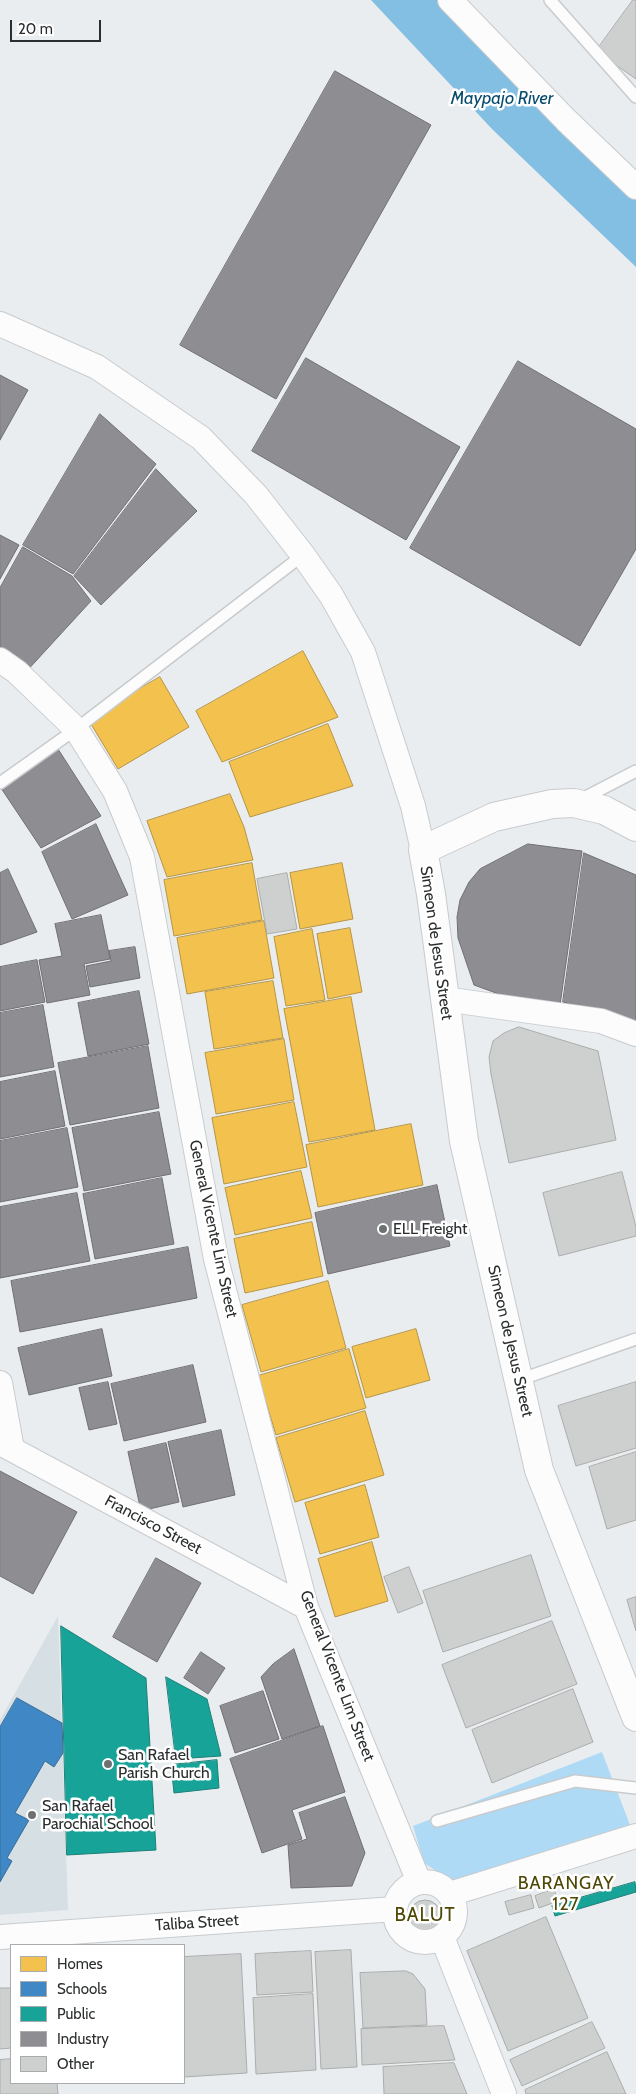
<!DOCTYPE html>
<style>
body{margin:0}
#map{position:relative;width:636px;height:2094px;overflow:hidden;background:#eaedef;font-family:Cabin,sans-serif}
canvas{display:block}
.legend{position:absolute;left:10px;top:1944px;width:175px;height:140px;box-sizing:border-box;background:#fff;border:1px solid #aaabac;margin:0;padding:6px 9px;list-style:none;font-size:15px;color:#2b2e2f}
.legend li{display:flex;align-items:center;gap:10px;height:25px}
.legend b{width:25px;border:1px solid #aaabac}
.scale{position:absolute;left:10px;top:20px;width:91px;height:22px;box-sizing:border-box;border:2px solid #2b2e2f;border-top:0;padding-left:6px;font-size:15px;line-height:18px;white-space:nowrap;color:#2b2e2f;-webkit-text-stroke:4px #fff;paint-order:stroke}
</style>
<div id="map">
<canvas width="636" height="2094"></canvas>
<ul class="legend">
<li><b style="height:14px;background:#f2c14e"></b>Homes</li>
<li><b style="height:14px;background:#3f88c5"></b>Schools</li>
<li><b style="height:14px;background:#17a398"></b>Public</li>
<li><b style="height:14px;background:#8d8d92"></b>Industry</li>
<li><b style="height:14px;background:#ced0cf"></b>Other</li>
</ul>
<div class="scale">20 m</div>
</div>
<script>
const g = document.querySelector('canvas').getContext('2d');
g.lineJoin = 'round';
function fill(path, color) { g.fillStyle = color; g.fill(path, 'evenodd'); }
function strokePath(path, color, width, dash) { g.strokeStyle = color; g.lineWidth = width; g.lineCap = dash ? 'butt' : 'round'; g.setLineDash(dash || []); g.stroke(path); }
function label(font, color, halo, rows, align = 'center') {
  g.font = font + ' Cabin,sans-serif'; g.lineWidth = 5; g.setLineDash([]); g.textBaseline = 'middle'; g.strokeStyle = halo; g.fillStyle = color; for (const [text, x, y, turn = 0] of rows) {
    g.save(); g.translate(x, y); g.rotate((+turn || 0) * Math.PI / 180); g.textAlign = isNaN(turn) ? turn : align; if (halo) g.strokeText(text, 0, 0); g.fillText(text, 0, 0); g.restore();
  }
}
fill(new Path2D(`
 M58 1616 68 1910 0 1915V1720Z`), '#d6dfe4');
fill(new Path2D(`
 M602 1752 630 1825 458 1885 424 1863 413 1826Z`), '#afdaf5');
fill(new Path2D(`
 M371 0H443L636 191V267L492 129Z`), '#83bee3');
const homes = new Path2D(`
 M303 651 338 717 222 762 196 711Z
 M160 677 189 727 118 769 88 719Z
 M328 724 353 786 250 817 229 762Z
 M230 794 244 827 253 860 167 877 147 821Z
 M252 863 262 920 174 936 164 880Z
 M342 863 353 919 300 929 290 873Z
 M264 921 274 978 187 994 177 938Z
 M350 928 362 992 328 999 317 934Z
 M312 929 325 1000 286 1006 274 937Z
 M273 981 283 1038 214 1049 205 992Z
 M351 997 375 1130 309 1142 284 1009Z
 M284 1039 294 1100 216 1114 205 1053Z
 M294 1102 307 1167 224 1184 212 1118Z
 M411 1124 423 1185 318 1207 306 1145Z
 M301 1171 312 1218 235 1235 225 1188Z
 M312 1222 323 1276 245 1293 234 1239Z
 M328 1281 346 1348 261 1372 242 1305Z
 M416 1329 430 1380 366 1398 352 1347Z
 M349 1349 366 1408 276 1435 258 1376Z
 M365 1411 384 1475 295 1502 276 1438Z
 M365 1485 379 1537 320 1554 305 1503Z
 M372 1542 388 1601 335 1617 318 1559Z`);
fill(homes, '#f2c14e');
strokePath(homes, '#b69545', 1);
const schools = new Path2D(`
 M17 1698 62 1723 63 1753 54 1767 45 1761 15 1813 29 1820 7 1858 12 1861 0 1882V1727Z`);
fill(schools, '#3f88c5');
strokePath(schools, '#396d98', 1);
const public = new Path2D(`
 M61 1626 146 1678 156 1850 67 1855Z
 M166 1677 207 1699 221 1756 176 1759Z
 M217 1760 219 1788 174 1793 171 1765Z
 M635 1882 636 1892 555 1916 552 1906Z`);
fill(public, '#17a398');
strokePath(public, '#1d8078', 1);
const industry = new Path2D(`
 M335 71 431 125 276 399 180 345Z
 M306 358 460 447 406 540 252 451Z
 M518 361 636 429V549L580 646 410 548Z
 M0 375 28 390 0 440Z
 M100 414 156 464 73 574 23 545Z
 M156 469 197 511 101 605 74 576Z
 M0 535 19 545 0 579Z
 M23 547 72 576 91 601 24 674 0 651V588Z
 M58 749 101 816 41 848 1 788Z
 M96 824 128 895 72 919 42 852Z
 M528 844 582 851 560 1005 507 997 474 985 458 938 457 917 460 900 469 882 480 869Z
 M584 853 636 875V1024L563 1002Z
 M8 869 37 932 0 945V873Z
 M101 915 110 959 84 964 90 995 47 1003 39 960 62 956 55 924Z
 M135 947 140 978 90 987 86 966 111 961 109 951Z
 M37 960 45 1002 0 1011V967Z
 M139 991 149 1044 88 1056 78 1003Z
 M43 1005 54 1067 0 1077V1013Z
 M148 1046 159 1108 70 1125 58 1063Z
 M55 1071 65 1126 0 1139V1082Z
 M159 1112 171 1174 84 1191 72 1128Z
 M67 1128 78 1187 0 1202V1141Z
 M162 1178 174 1244 95 1259 83 1194Z
 M437 1185 450 1246 328 1274 315 1213Z
 M77 1193 90 1261 0 1278V1207Z
 M188 1247 197 1298 20 1332 11 1281Z
 M102 1329 112 1376 29 1395 18 1348Z
 M193 1365 206 1422 124 1441 111 1384Z
 M108 1382 117 1424 89 1430 79 1388Z
 M221 1430 235 1495 183 1507 168 1442Z
 M166 1443 179 1502 141 1511 128 1452Z
 M0 1471 77 1512 33 1594 0 1576Z
 M156 1558 201 1583 157 1662 113 1637Z
 M294 1649 320 1726 282 1739 261 1677 273 1664Z
 M201 1652 225 1668 208 1694 184 1678Z
 M263 1691 279 1739 235 1753 220 1706Z
 M323 1726 345 1792 292 1810 302 1839 262 1853 230 1759Z
 M345 1797 365 1853 352 1886 291 1888 288 1845 307 1839 299 1813Z`);
fill(industry, '#8d8d92');
strokePath(industry, '#707074', 1);
const building = new Path2D(`
 M633 0H636V79L596 51Z
 M287 873 297 929 267 934 257 879Z
 M519 1027 598 1051 616 1140 509 1163 491 1074 489 1057 493 1041 504 1033Z
 M622 1172 636 1227V1236L559 1256 543 1193Z
 M636 1382V1448L576 1466 558 1406Z
 M636 1452V1520L607 1529 589 1467Z
 M531 1555 551 1616 443 1652 423 1591Z
 M409 1567 423 1603 398 1613 384 1577Z
 M636 1597V1631L627 1600Z
 M552 1621 577 1684 466 1728 442 1665Z
 M573 1689 593 1742 492 1783 472 1730Z
 M554 1889 558 1901 539 1908 535 1896Z
 M531 1895 534 1908 509 1915 505 1902Z
 M409 1916a16 16 0 1 1 32 0a16 16 0 1 1-32 0Z
 M546 1917 588 2018 508 2051 467 1951Z
 M351 1950 357 2067 321 2069 315 1952Z
 M311 1951 313 1992 257 1995 255 1954Z
 M241 1954 247 2073 184 2077V1957Z
 M406 1971 413 1974 425 1989 427 2025 363 2028 360 1973Z
 M0 1988H11V2048L0 2049Z
 M313 1994 316 2070 256 2074 253 1998Z
 M592 2022 605 2048 522 2086 510 2060Z
 M444 2026 455 2060 362 2065 361 2029Z
 M607 2052 626 2094H526L525 2090Z
 M11 2059V2083H57L58 2094H0V2060Z
 M454 2063 467 2094H384L383 2067Z`);
fill(building, '#ced0cf');
strokePath(building, '#abacac', 1);
const lane = new Path2D(`
 M550 0 636 97
 M0 783 76 729 303 555
 M580 800 636 771
 M519 1380 636 1339
 M437 1821 575 1781 636 1788`);
const street = new Path2D(`
 M450 0 566 120 636 187
 M0 324 97 367 201 438 256 495 303 555 331 595 363 652 413 806 423 850
 M0 660 17 672 76 729 115 791 142 857 216 1259 306 1607 419 1882
 M444 999 601 1021 636 1034
 M0 1383 12 1449
 M0 1443 306 1607
 M395 1912a30 30 0 1 1 60 0a30 30 0 1 1-60 0Z
 M450 1894 636 1836
 M0 1937 395 1909
 M442 1937 504 2094`);
const secondary = new Path2D(`
 M636 827 604 810 574 803 552 804 494 817 423 850 431 894 464 1141 539 1470 636 1717`);
strokePath(lane, '#c8cbcd', 14);
strokePath(street, '#c8cbcd', 26);
strokePath(secondary, '#c8cbcd', 30);
strokePath(lane, '#fcfcfd', 11);
strokePath(street, '#fcfcfd', 24);
strokePath(secondary, '#fcfcfd', 28);
for (const [x, y, r, color] of [
 [383,1229,5,"#6e7172"],
 [108,1764,5,"#6e7172"],
 [32,1815,5,"#6e7172"]
]) { const dot = new Path2D(); dot.arc(x, y, r, 0, 2 * Math.PI); g.fillStyle = color; g.fill(dot); strokePath(dot, '#fff', 2); }
label('16px', '#2b2e2f', '#fff', [
 ["Simeon de Jesus Street",436,943,82],
 ["General Vicente Lim Street",213,1229,78],
 ["Simeon de Jesus Street",510,1341,77],
 ["Francisco Street",153,1525,28],
 ["General Vicente Lim Street",337,1676,69],
 ["Taliba Street",197,1923,-4]
]);
label('16px', '#2b2e2f', '#fff', [
 ["ELL Freight",393,1229],
 ["San Rafael",118,1755],
 ["Parish Church",118,1773],
 ["San Rafael",42,1806],
 ["Parochial School",42,1824]
], 'left');
label('italic 18px', '#074c6e', '#fff', [
 ["Maypajo River",502,99]
]);
g.letterSpacing = '1px';
label('18px', '#4f4704', '#fff', [
 ["BARANGAY",566,1884],
 ["127",566,1905]
]);
g.letterSpacing = '0px';
g.letterSpacing = '1px';
label('19px', '#4f4704', '#fff', [
 ["BALUT",425,1915]
]);
g.letterSpacing = '0px';
</script>
